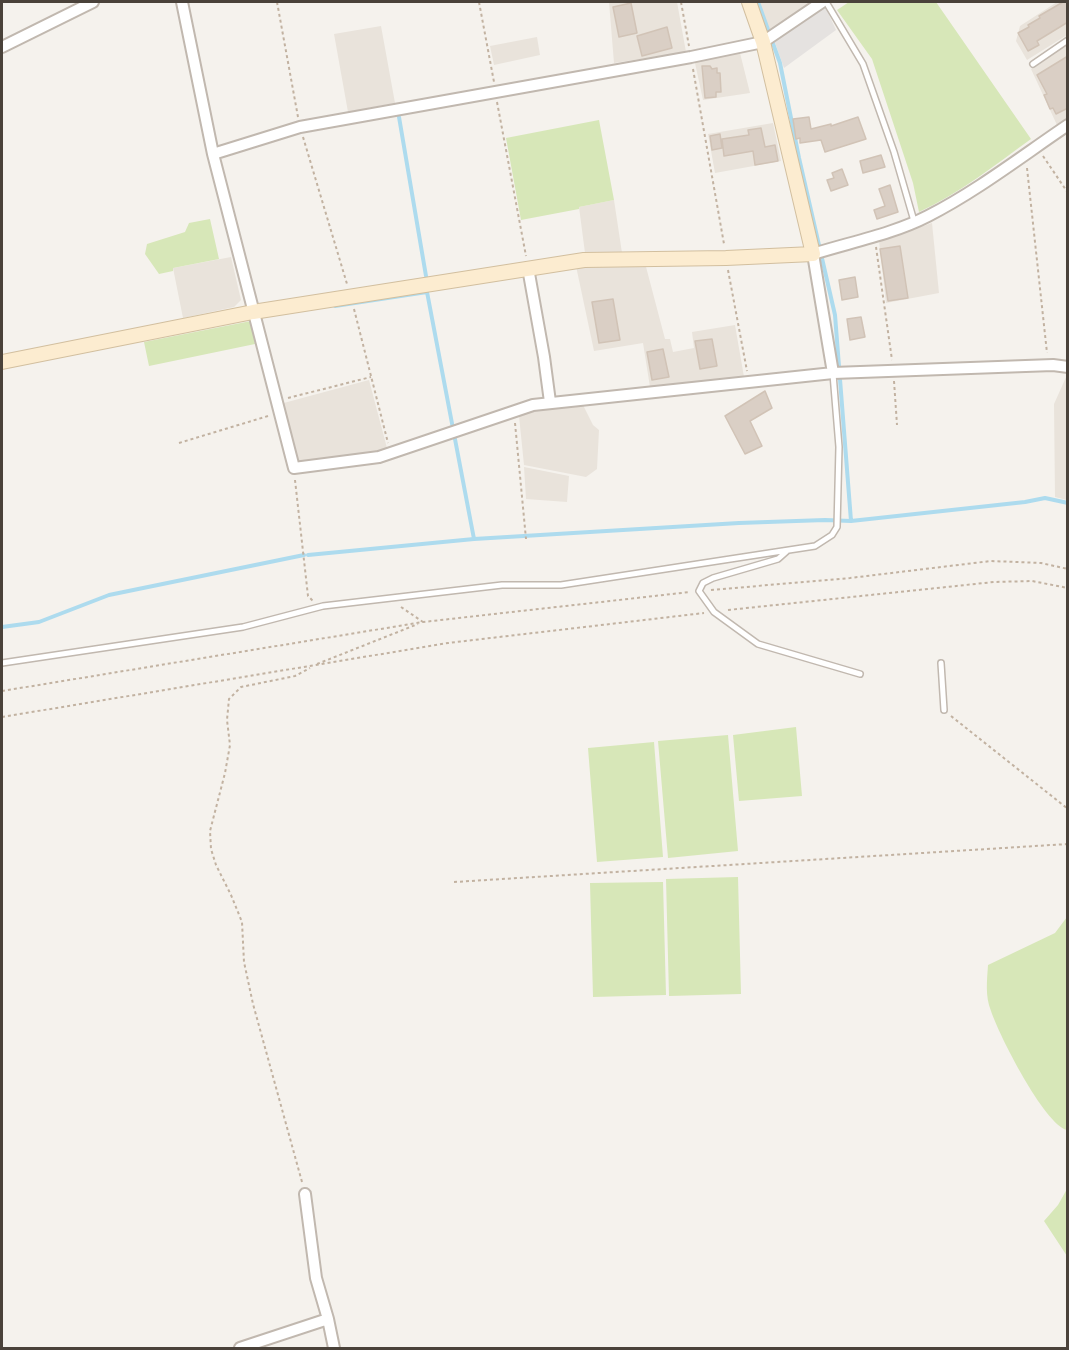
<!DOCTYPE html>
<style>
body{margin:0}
#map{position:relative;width:1069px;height:1350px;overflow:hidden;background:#f5f2ed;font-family:Roboto,sans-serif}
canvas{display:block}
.frame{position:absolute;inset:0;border:3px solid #4a423a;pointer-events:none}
</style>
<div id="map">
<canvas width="1069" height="1350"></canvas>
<div class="frame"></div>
</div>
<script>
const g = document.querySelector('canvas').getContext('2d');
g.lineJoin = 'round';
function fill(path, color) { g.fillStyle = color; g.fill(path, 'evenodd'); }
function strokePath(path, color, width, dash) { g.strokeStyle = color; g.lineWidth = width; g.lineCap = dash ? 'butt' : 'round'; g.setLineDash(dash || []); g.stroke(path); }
fill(new Path2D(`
 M609 2H677L686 52 614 63Z
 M758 2H814L769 33Z
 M1057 2H1067V35L1027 60 1016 41 1020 26Z
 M381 26 395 103 348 112 334 34Z
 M537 37 540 55 494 65 490 46Z
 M1067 43V118L1057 125 1031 69Z
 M740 53 750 93 703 100 695 63 697 60Z
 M773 123 781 161 715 173 708 134Z
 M614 200 622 253H585L579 207Z
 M932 223 939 293 886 303 879 241Z
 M231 257 241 300 234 307 183 318 173 268Z
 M645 263 665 339H670L673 352 694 348 692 332 735 325 744 377 650 387 643 343 594 351 576 266Z
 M1067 375V500L1055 497 1054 404Z
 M369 380 387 448 376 452 295 464 280 404Z
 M582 403 593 425 599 430 597 469 586 477 524 465 519 416 544 407Z
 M524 467 569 476 567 502 526 499Z`), '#e9e3db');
fill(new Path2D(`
 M849 2H936L1031 139C995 165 960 193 919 212L913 183 872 59 837 10Z
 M599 120 614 200 579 207V209L521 220 506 138Z
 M210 219 219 259 173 268V271L159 274 145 254 147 244 185 232 189 223Z
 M251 321 255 344 149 366 144 342Z
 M796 727 802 796 739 801 733 735Z
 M728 735 738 851 668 858 658 741Z
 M654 742 663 857 597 862 588 748Z
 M738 877 741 994 669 996 666 879Z
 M663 882 666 995 593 997 590 883Z
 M1067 917 1068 1130H1067C1044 1124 999 1035 991 1011 985 996 987 981 988 965L1055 933Z
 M1067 1189V1256L1044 1221 1058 1205Z`), '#d7e7b8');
fill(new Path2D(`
 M825 6 836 30 784 68 774 40Z`), '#e5e2e0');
strokePath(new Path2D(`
 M758 2 780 63 799 158 835 315 851 521
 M399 117 426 276
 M335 306 427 292 474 539
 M308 555 474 539 739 523 825 520 851 521 1025 502 1045 498 1068 503
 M2 627 39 622 109 595 304 555`), '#addbee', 4);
const building = new Path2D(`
 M1063 2H1068V22L1037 41 1039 45 1028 51 1018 33 1029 27 1028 25 1040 18 1039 16Z
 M631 3 637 33 619 37 613 7Z
 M667 27 672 48 642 56 637 36Z
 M1068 56V108L1056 114 1053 108 1050 109 1044 95 1047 94 1037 75Z
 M702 66H710L712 69 717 68V73H720L721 92H716V97L705 98Z
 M809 117 811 129 831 124V126L858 117 866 139 825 152 821 140 800 143V138L796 139 793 119Z
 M761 128 765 147 775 145 778 161 755 165 753 151 724 156 722 139 749 135 748 130Z
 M720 134 722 148 712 150 710 136Z
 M881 155 885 167 863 173 860 161Z
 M842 169 848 185 831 191 827 180 834 178 832 173Z
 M890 185 898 212 877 219 874 210 885 206 879 189Z
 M900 246 908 298 888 301 880 249Z
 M855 277 858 297 842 300 839 280Z
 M613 299 620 340 599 343 592 302Z
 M861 317 865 337 850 340 847 319Z
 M712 339 717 366 700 369 695 341Z
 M663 349 669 377 652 380 647 352Z
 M765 391 772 408 750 421 762 446 745 454 725 416Z`);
fill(building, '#dacfc5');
strokePath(building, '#d1c3b6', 1.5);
const lane = new Path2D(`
 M826 2 863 64 894 152 914 221
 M1033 64 1068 40
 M787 551 778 559 713 578 703 583 699 591 714 612 758 644 860 674
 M2 663 243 627 323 606 502 585H561L815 546 832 535 837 527 839 447 833 374
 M941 663 944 710`);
const street = new Path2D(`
 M182 2 213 154 294 468 379 457 533 405 833 373 1053 365 1068 367
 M2 47 93 2
 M213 154 300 127 691 57 763 42 822 2
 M528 268 544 357 550 402
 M833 373 813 254C851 242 893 234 928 216 977 191 1022 156 1068 125
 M305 1194 316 1278 328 1319 334 1348
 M240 1348 328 1319`);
const secondary = new Path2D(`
 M2 362 253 312 584 260 726 258 813 254 763 42 749 2`);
strokePath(lane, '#c1b8af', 8);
strokePath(street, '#c1b8af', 14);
strokePath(secondary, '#d2bf9f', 16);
strokePath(new Path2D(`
 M277 2 298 117
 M479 2 494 82
 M681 2 689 46
 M693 69 724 244
 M497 102 526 256
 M303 137 347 284
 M1043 156 1068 193
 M1027 168 1047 353
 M876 247 892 360
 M728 270 747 371
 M354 309 388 443
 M894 381 897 425
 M288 398 371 377
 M515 423 526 539
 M179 443 268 416
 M295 480 308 596 313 601
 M711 590 850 578 991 561 1041 563 1068 569
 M401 607 423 622
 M728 610 994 582 1032 581 1068 588
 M317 664 418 624
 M2 691 423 622 690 592
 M951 716 1068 809
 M2 717 448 643 704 613
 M454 882 1068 844
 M302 1182 253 1004 244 962 242 922 231 895 216 865 211 849 210 831 225 773 230 745 227 720 229 699 241 687 295 676 310 668`), '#c2b2a1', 2, [3, 3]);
strokePath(lane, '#fff', 5);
strokePath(street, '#fff', 10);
strokePath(secondary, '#fcecd0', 14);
</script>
